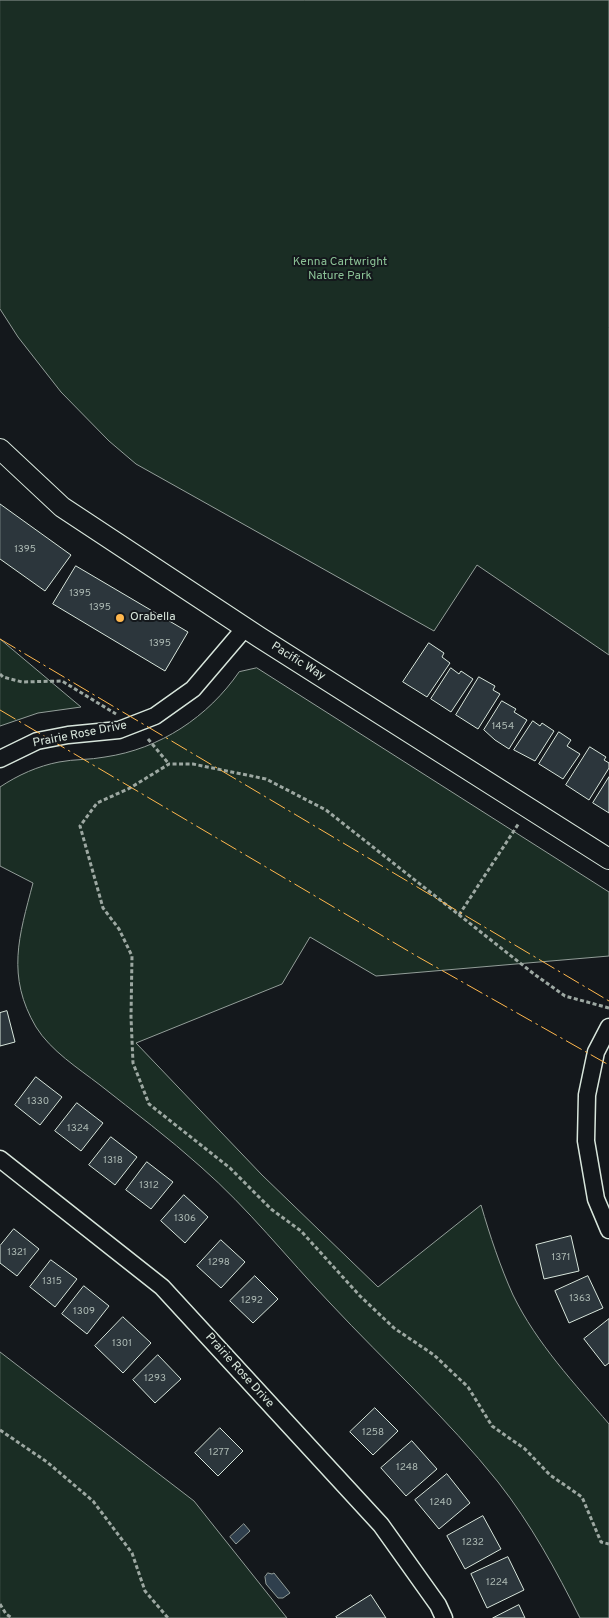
<!DOCTYPE html>
<style>
body{margin:0}
canvas{display:block;background:#14181c}
</style>
<canvas width="609" height="1618"></canvas>
<script>
const g = document.querySelector('canvas').getContext('2d');
g.lineJoin = 'round';
function fill(path, color) { g.fillStyle = color; g.fill(path, 'evenodd'); }
function strokePath(path, color, width, dash) { g.strokeStyle = color; g.lineWidth = width; g.lineCap = dash ? 'butt' : 'round'; g.setLineDash(dash || []); g.stroke(path); }
function label(font, color, halo, rows, align = 'center') {
  g.font = font + ' Overpass,sans-serif'; g.lineWidth = 4; g.setLineDash([]); g.textBaseline = 'middle'; g.strokeStyle = halo; g.fillStyle = color; for (const [text, x, y, turn = 0] of rows) {
    g.save(); g.translate(x, y); g.rotate((+turn || 0) * Math.PI / 180); g.textAlign = isNaN(turn) ? turn : align; if (halo) g.strokeText(text, 0, 0); g.fillText(text, 0, 0); g.restore();
  }
}
const green = new Path2D(`
 M0 0H609V655L477 565 434 631 136 464 109 441 61 392 18 337 0 309Z
 M0 639 81 707 38 713 0 726Z
 M257 668 609 892V956L376 976 310 937 282 984 136 1043 262 1175 378 1287 481 1205C490 1236 500 1266 513 1295 537 1344 575 1384 609 1424V1618H580C556 1570 531 1524 498 1482 447 1418 386 1363 330 1303 287 1258 248 1208 201 1167 169 1138 134 1112 100 1085 78 1068 51 1051 36 1027 6 976 19 936 33 883L0 866V787C18 775 38 766 59 762 74 759 90 760 105 757 160 749 208 717 239 672Z
 M0 1352 194 1501 287 1618H0Z`);
fill(green, '#1a2d24');
strokePath(green, '#939e99', 1);
const water = new Path2D(`
 M244 1524 250 1531 236 1544 230 1537Z
 M268 1573 272 1574 274 1573 290 1593 283 1598H278L266 1584 265 1577Z`);
fill(water, '#2f3f4d');
strokePath(water, '#939e99', 1);
const building = new Path2D(`
 M0 504 71 555 45 591 0 559Z
 M76 566 188 632 165 671 53 604Z
 M429 643 444 653 442 657 450 663 427 697 403 682Z
 M451 668 459 674 461 671 473 679 451 712 431 699Z
 M479 677 495 686 493 690 500 694 478 729 456 715Z
 M502 701 516 709 514 712 527 720 509 749 495 740 484 730Z
 M533 721 540 726 542 723 554 731 535 761 514 750Z
 M559 732 571 740 567 746 580 754 563 779 539 764Z
 M590 747 606 757 604 760 609 763V768L589 800 566 785Z
 M609 777V813L593 803Z
 M7 1011 15 1042 0 1046V1013Z
 M36 1077 62 1097 40 1125 15 1105Z
 M77 1103 103 1123 81 1151 55 1131Z
 M111 1137 137 1157 115 1185 89 1165Z
 M147 1162 173 1182 151 1209 126 1190Z
 M184 1195 208 1217 185 1243 161 1221Z
 M14 1229 39 1249 17 1276 0 1263V1246Z
 M571 1236 579 1271 544 1279 536 1245Z
 M221 1240 245 1262 221 1288 197 1266Z
 M51 1260 77 1279 55 1307 30 1287Z
 M255 1276 278 1299 253 1323 230 1301Z
 M588 1276 603 1308 569 1323 555 1291Z
 M84 1286 109 1306 87 1334 62 1314Z
 M123 1317 151 1343 123 1373 95 1346Z
 M609 1319V1363L605 1366 584 1339Z
 M158 1355 181 1379 155 1403 133 1380Z
 M375 1408 398 1431 373 1455 350 1432Z
 M220 1428 243 1451 218 1476 195 1453Z
 M412 1441 437 1469 406 1496 381 1468Z
 M447 1474 470 1503 439 1529 415 1500Z
 M483 1516 501 1549 465 1569 447 1536Z
 M508 1557 524 1590 487 1608 471 1574Z
 M371 1595 386 1618H337L336 1617Z
 M519 1605 525 1618H493Z`);
fill(building, '#2c363c');
strokePath(building, '#d8e6dc', 1);
const minor = new Path2D(`
 M0 759 37 741 68 735 119 730 155 716 193 689 245 628
 M609 1027 596 1052 587 1095 586 1141 596 1199 609 1230
 M0 1159 162 1287 381 1525 438 1605 444 1618`);
const tertiary = new Path2D(`
 M0 449 62 507 259 637 609 859`);
strokePath(minor, '#d8e6dc', 19);
strokePath(tertiary, '#d8e6dc', 22);
strokePath(new Path2D(`
 M0 674 3 677 22 682 62 681 116 714
 M148 739 169 764
 M459 915 519 823
 M609 1008 565 996 534 974 326 810 266 779 193 764H169L130 788 97 803 80 826 103 908 119 929 132 956 131 1017 133 1063 149 1104 230 1168 271 1209 301 1231 360 1296 394 1328 434 1355 468 1387 492 1426 525 1449 550 1475 582 1497 601 1542 609 1544
 M0 1430 47 1462 93 1501 132 1553 145 1591 168 1618
 M0 1604 6 1614 12 1618`), '#9da8a2', 3, [4, 2.5]);
strokePath(minor, '#14181c', 16);
strokePath(tertiary, '#14181c', 20);
strokePath(new Path2D(`
 M0 639 609 1001
 M0 710 420 958 609 1065`), '#ffb74d', 1, [18, 4, 2.5, 4]);
for (const [x, y, r, color] of [
 [120,618,5,"#ffb74d"]
]) { const dot = new Path2D(); dot.arc(x, y, r, 0, 2 * Math.PI); g.fillStyle = color; g.fill(dot); strokePath(dot, '#14181c', 2); }
label('10px', '#adbab4', null, [
 ["1395",25,550],
 ["1395",80,594],
 ["1395",100,608],
 ["1395",160,644],
 ["1454",503,727],
 ["1330",38,1102],
 ["1324",78,1129],
 ["1318",113,1161],
 ["1312",149,1186],
 ["1306",185,1219],
 ["1321",17,1253],
 ["1371",561,1258],
 ["1298",219,1263],
 ["1315",52,1282],
 ["1363",580,1299],
 ["1292",252,1301],
 ["1309",84,1312],
 ["1301",122,1344],
 ["1293",155,1379],
 ["1258",373,1433],
 ["1277",219,1453],
 ["1248",407,1468],
 ["1240",441,1503],
 ["1232",473,1543],
 ["1224",497,1583]
]);
label('12px', '#8ac095', '#14181c', [
 ["Kenna Cartwright",340,263],
 ["Nature Park",340,277]
]);
label('12px', '#d8e6dc', '#14181c', [
 ["Orabella",130,618]
], 'left');
label('12px', '#d8e6dc', '#14181c', [
 ["Pacific Way",298,662,32],
 ["Prairie Rose Drive",80,735,-11],
 ["Prairie Rose Drive",239,1371,48]
]);
</script>
